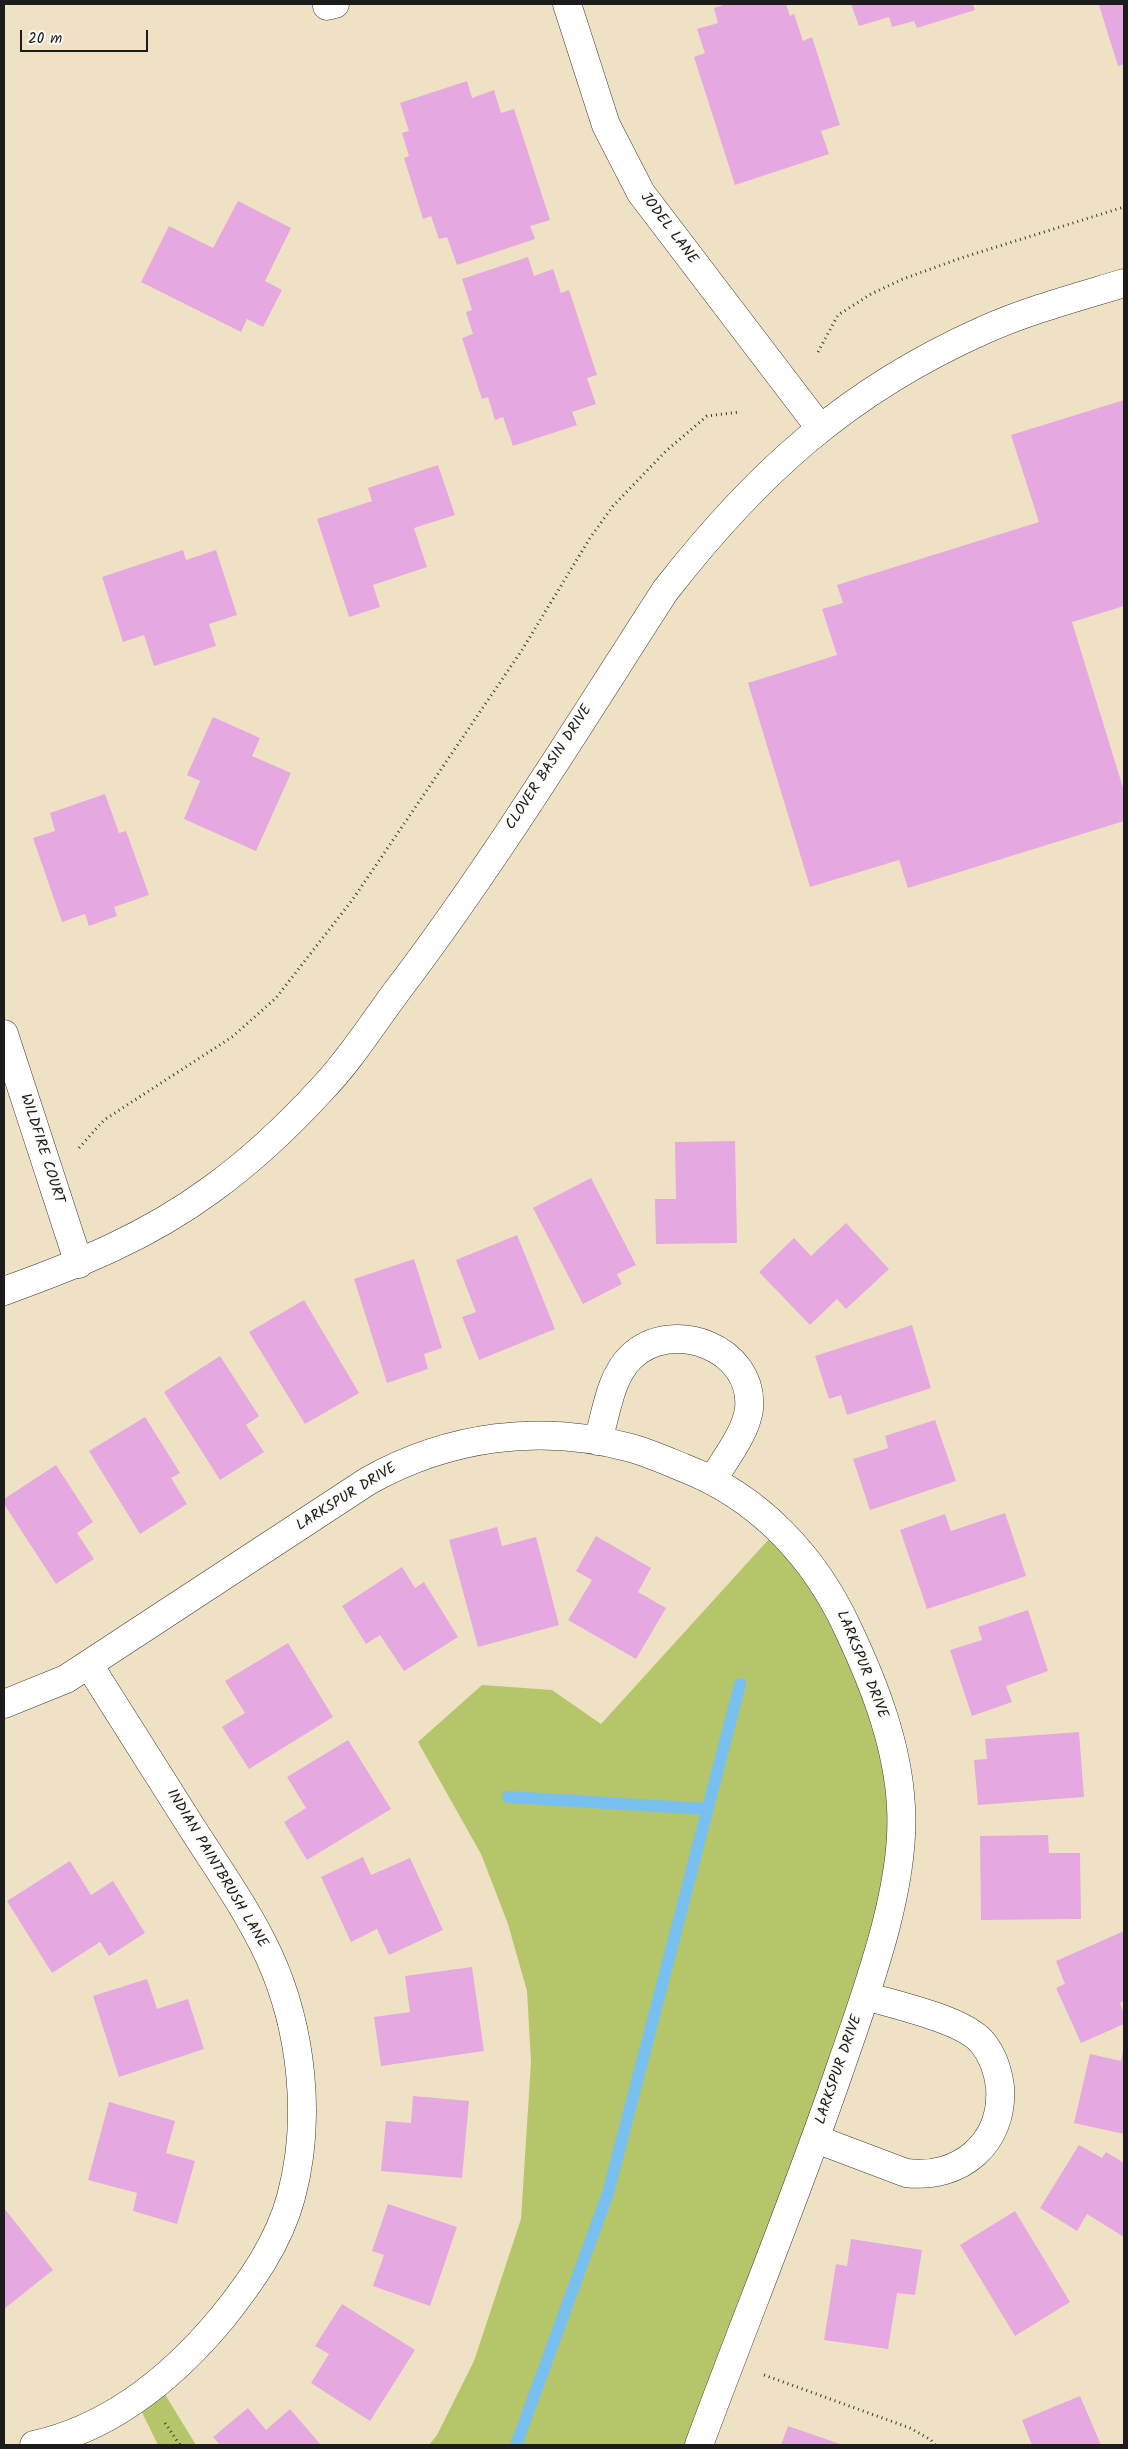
<!DOCTYPE html>
<style>
body{margin:0}
#map{position:relative;width:1128px;height:2449px;overflow:hidden;background:#efe2c4;font-family:Kalam,sans-serif}
canvas{display:block}
.frame{position:absolute;inset:0;border:5px solid #1c1c1c;pointer-events:none}
.scale{position:absolute;left:20px;top:30px;width:128px;height:22px;box-sizing:border-box;border:2px solid #1c1c1c;border-top:0;padding-left:6px;font-size:15px;line-height:18px;white-space:nowrap;color:#1c1c1c;-webkit-text-stroke:4px #fdfcf7;paint-order:stroke}
</style>
<div id="map">
<canvas width="1128" height="2449"></canvas>
<div class="frame"></div>
<div class="scale">20 m</div>
</div>
<script>
const g = document.querySelector('canvas').getContext('2d');
g.lineJoin = 'round';
function fill(path, color) { g.fillStyle = color; g.fill(path, 'evenodd'); }
function strokePath(path, color, width, dash) { g.strokeStyle = color; g.lineWidth = width; g.lineCap = dash ? 'butt' : 'round'; g.setLineDash(dash || []); g.stroke(path); }
function label(font, color, halo, rows, align = 'center') {
  g.font = font + ' Kalam,sans-serif'; g.lineWidth = 4; g.setLineDash([]); g.textBaseline = 'middle'; g.strokeStyle = halo; g.fillStyle = color; for (const [text, x, y, turn = 0] of rows) {
    g.save(); g.translate(x, y); g.rotate((+turn || 0) * Math.PI / 180); g.textAlign = isNaN(turn) ? turn : align; if (halo) g.strokeText(text, 0, 0); g.fillText(text, 0, 0); g.restore();
  }
}
fill(new Path2D(`
 M779 1528 871 1682 899 1861 699 2445H429L437 2435 474 2361 521 2219 531 2062 527 1991 508 1924 481 1854 418 1742 482 1685 552 1690 601 1724Z
 M158 2383 196 2445H158L136 2400Z`), '#b4c669');
strokePath(new Path2D(`
 M508 1797 707 1809
 M516 2445 608 2193 740 1684`), '#78c0f0', 12);
fill(new Path2D(`
 M727 4H786L790 16 794 14 803 41 812 37 840 125 821 131 829 154 735 185 694 57 705 53 697 29 718 23 714 8Z
 M851 4H973L975 10 917 28 914 21 892 27 889 17 859 26Z
 M1104 4H1124V64L1118 66 1099 5Z
 M467 81 472 98 494 90 501 113 514 109 550 220 530 226 535 239 457 265 447 237 439 239 431 216 423 219 404 158 409 156 402 133 409 131 400 103Z
 M238 201 291 228 265 281 282 290 263 327 247 319 241 332 141 282 169 226 213 248Z
 M528 257 534 276 553 269 561 293 569 290 597 375 587 378 596 404 572 412 577 425 513 446 503 417 495 420 488 397 482 399 462 338 473 334 466 312 472 310 462 279Z
 M1124 400V606L1072 622 1124 791V821L908 888 899 860 810 887 748 683 837 655 822 609 843 603 837 585 1039 522 1011 435Z
 M438 465 455 515 414 528 427 567 373 585 380 607 349 617 317 519 372 501 368 488Z
 M183 550 186 560 216 550 237 615 209 624 216 646 154 666 144 635 123 642 102 577Z
 M213 717 260 738 252 756 291 773 256 851 184 819 200 781 187 775Z
 M105 794 119 833 126 831 149 895 114 907 117 916 89 926 85 914 62 922 33 838 55 831 50 813Z
 M735 1141 737 1243 656 1244 655 1199H676L675 1142Z
 M591 1178 636 1265 617 1274 622 1284 583 1304 533 1208Z
 M846 1223 889 1269 846 1309 837 1299 810 1325 759 1272 794 1238 811 1256Z
 M517 1235 555 1329 479 1360 462 1317 476 1312 456 1260Z
 M414 1259 442 1348 424 1354 428 1369 387 1383 354 1279Z
 M304 1300 359 1393 305 1424 249 1332Z
 M912 1325 931 1388 847 1415 841 1395 829 1399 815 1356Z
 M220 1356 259 1416 246 1425 264 1452 220 1480 164 1392Z
 M145 1417 180 1473 171 1478 187 1504 140 1534 89 1451Z
 M935 1420 956 1481 870 1510 853 1459 888 1448 885 1436Z
 M56 1465 93 1522 77 1533 94 1559 56 1584 4 1504V1499Z
 M1005 1513 1026 1576 927 1609 900 1530 945 1514 951 1531Z
 M497 1527 502 1546 536 1537 559 1625 478 1647 449 1540Z
 M596 1536 651 1568 638 1592 666 1608 636 1659 568 1620 592 1580 576 1571Z
 M402 1567 415 1588 424 1582 458 1637 404 1671 380 1635 366 1644 342 1606Z
 M1028 1610 1048 1671 1006 1686 1012 1702 972 1716 950 1650 982 1640 978 1627Z
 M288 1643 333 1717 249 1769 222 1727 245 1713 225 1681Z
 M1079 1732 1084 1797 978 1805 974 1760 987 1759 985 1739Z
 M348 1740 391 1809 307 1860 284 1822 306 1808 287 1777Z
 M1048 1835 1049 1853H1080L1081 1919 981 1920 980 1836Z
 M363 1857 371 1875 410 1858 443 1930 389 1955 377 1929 351 1942 321 1877Z
 M70 1861 91 1895 113 1881 145 1933 109 1956 100 1942 52 1973 7 1901Z
 M1124 1931V2001L1120 2003 1124 2013V2024L1081 2043 1056 1988 1065 1984 1056 1961Z
 M472 1967 484 2051 381 2066 374 2017 410 2012 405 1976Z
 M147 1979 157 2009 188 1999 204 2049 119 2077 93 1996Z
 M1123 2051 1124 2134 1074 2123 1090 2054 1121 2061Z
 M413 2096 469 2101 462 2178 381 2171 386 2121 411 2123Z
 M109 2102 175 2121 166 2153 195 2161 177 2224 133 2211 137 2193 88 2180Z
 M1079 2145 1102 2158 1106 2152 1124 2163V2237L1087 2214 1077 2231 1040 2208Z
 M388 2204 457 2227 430 2306 373 2286 384 2255 372 2251Z
 M4 2208 53 2270 4 2309Z
 M1015 2211 1070 2302 1015 2336 960 2245Z
 M851 2239 922 2250 915 2295 897 2293 888 2349 824 2340 836 2264 847 2266Z
 M342 2304 415 2350 370 2421 311 2383 329 2354 315 2346Z
 M1080 2396 1101 2445H1032L1022 2420Z
 M248 2408 266 2430 290 2409 321 2445H220L213 2437Z
 M788 2426 843 2445H781Z`), '#e5a8e1');
const street = new Path2D(`
 M567 4 606 125 641 193 820 428
 M327 6 335 4
 M4 1034 79 1264
 M598 1441C606 1414 610 1377 631 1357 672 1317 755 1348 749 1409 746 1433 725 1459 713 1479
 M4 1704 66 1679 368 1481C448 1436 541 1423 631 1448 649 1453 667 1461 684 1468 759 1497 815 1557 848 1629 874 1684 898 1745 901 1807 906 1886 868 1988 842 2063 798 2192 746 2318 699 2445
 M816 2139 906 2173C960 2180 1004 2143 1000 2087 998 2071 992 2054 982 2042 962 2019 895 2005 866 1996
 M34 2445C111 2428 173 2377 222 2318 251 2282 279 2242 291 2197 312 2120 302 2028 269 1956 248 1911 219 1870 192 1828 158 1774 123 1719 89 1665`);
const secondary = new Path2D(`
 M4 1291C79 1264 147 1237 212 1189 252 1160 289 1125 322 1089 350 1060 373 1023 397 991 494 863 578 726 665 591 756 474 847 391 984 330 1029 310 1078 297 1124 283`);
strokePath(street, '#3c3a35', 29);
strokePath(secondary, '#3c3a35', 29);
strokePath(new Path2D(`
 M818 352 838 315 871 294 903 279 961 258 1124 207
 M79 1148 104 1120 232 1037 276 998 353 899 522 650 590 538 613 506 666 451 707 416 739 412
 M764 2375 910 2428 931 2440 935 2445
 M165 2423 180 2445`), '#3c3a35', 3, [1, 4]);
strokePath(street, '#fff', 28);
strokePath(secondary, '#fff', 28);
label('15px', '#1c1c1c', '#fdfcf7', [
 ["JODEL LANE",668,229,53],
 ["CLOVER BASIN DRIVE",550,768,-57],
 ["WILDFIRE COURT",41,1149,72],
 ["LARKSPUR DRIVE",347,1498,-32],
 ["LARKSPUR DRIVE",861,1665,68],
 ["INDIAN PAINTBRUSH LANE",216,1869,59],
 ["LARKSPUR DRIVE",840,2070,-71]
]);
</script>
